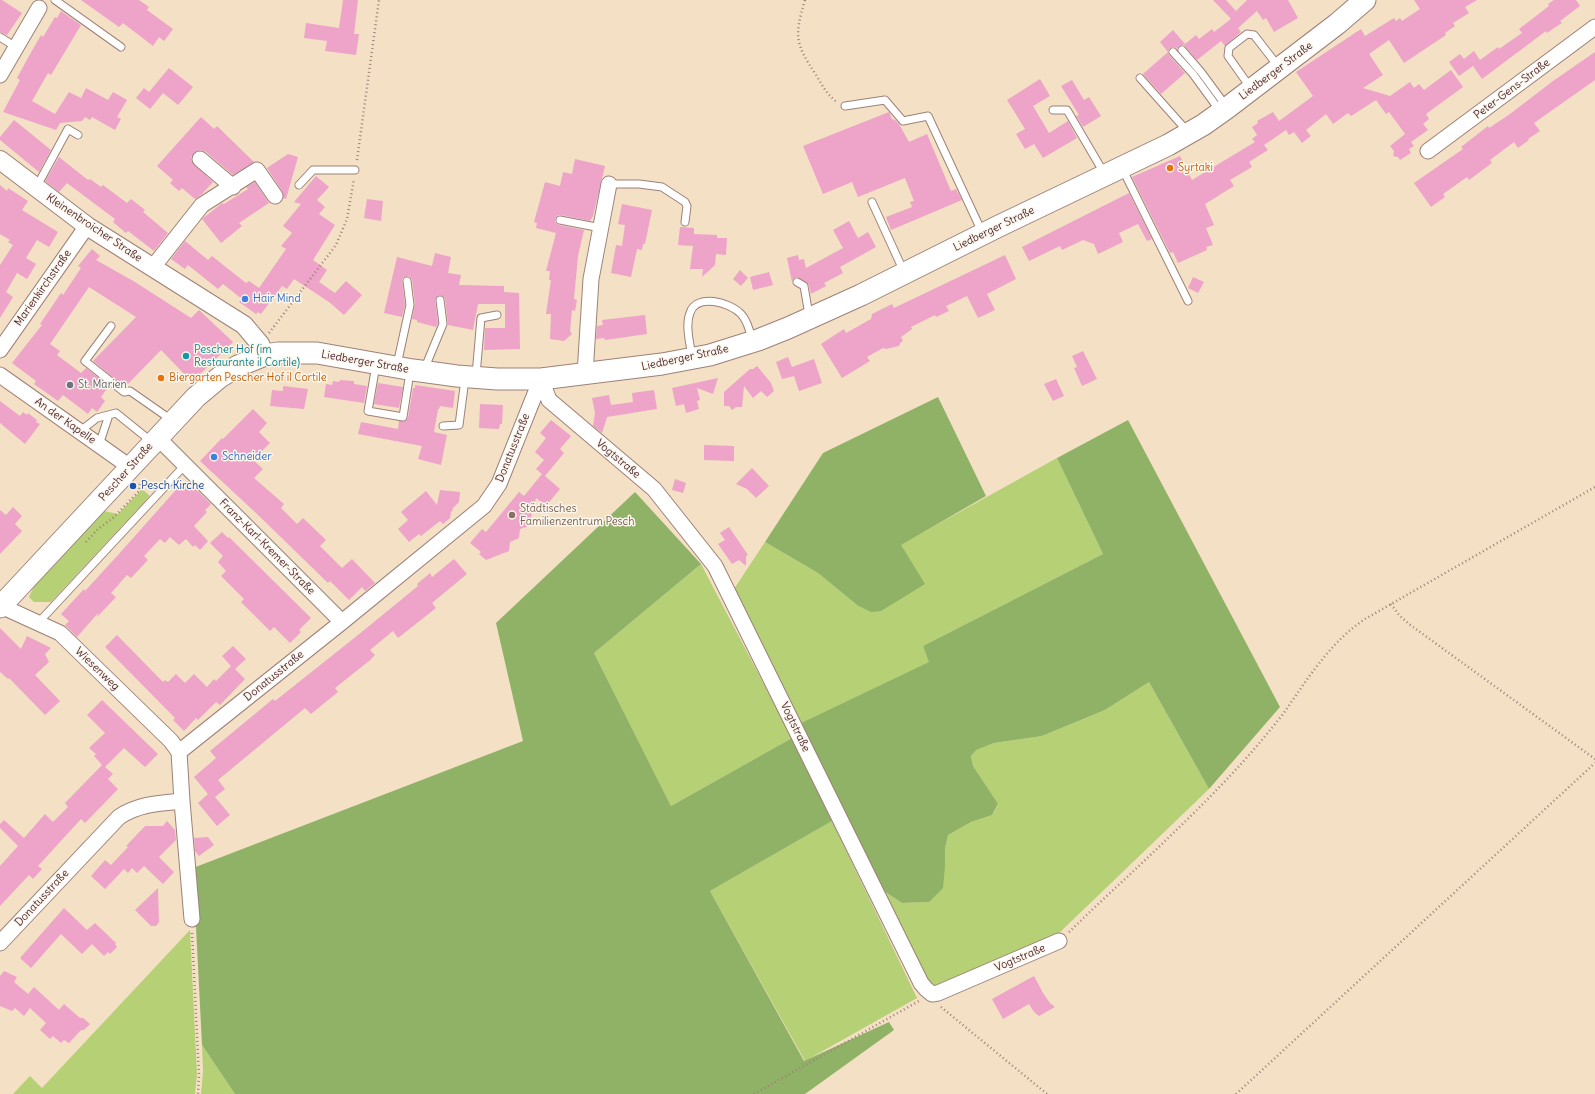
<!DOCTYPE html>
<meta charset="utf-8">
<style>
body{margin:0}
canvas{display:block;background:#f3e0c5}
</style>
<canvas width="1595" height="1094"></canvas>
<script>
const g = document.querySelector('canvas').getContext('2d');
g.lineJoin = 'round';
function fill(path, color) { g.fillStyle = color; g.fill(path, 'evenodd'); }
function strokePath(path, color, width, dash) { g.strokeStyle = color; g.lineWidth = width; g.lineCap = dash ? 'butt' : 'round'; g.setLineDash(dash || []); g.stroke(path); }
function label(font, color, halo, rows, align = 'center') {
  g.font = font + ' Delius,sans-serif'; g.lineWidth = 3; g.setLineDash([]); g.textBaseline = 'middle'; g.strokeStyle = halo; g.fillStyle = color; for (const [text, x, y, turn = 0] of rows) {
    g.save(); g.translate(x, y); g.rotate((+turn || 0) * Math.PI / 180); g.textAlign = isNaN(turn) ? turn : align; if (halo) g.strokeText(text, 0, 0); g.fillText(text, 0, 0); g.restore();
  }
}
fill(new Path2D(`
 M1057 458 1103 554 923 646 930 662 801 723 734 589 765 542 818 573 857 605 900 545Z
 M142 489 150 496 51 602H34L29 597 38 578 104 511 118 514Z
 M701 564 792 738 671 806 594 653Z
 M1149 682 1209 789 1057 935 931 987 881 889 902 903 929 902 945 866V849L948 835 971 822 992 815 998 805 973 766 971 756 975 750 994 743 1042 736 1105 710Z
 M832 821 917 998 805 1061 710 891Z
 M190 930 197 1074 195 1094H13L30 1076 42 1088Z
 M202 1045 235 1094H201L203 1071Z`), '#b5d075');
fill(new Path2D(`
 M938 397 986 496 901 545 925 584 881 611 871 612 857 605 818 573 765 542 823 453Z
 M1128 420 1280 707 1209 789 1149 682 1105 710 1042 736 994 743 976 750 971 756 973 766 998 804 992 815 971 822 948 835 945 849V866L943 888 929 902 902 903 881 889 801 723 929 662 923 646 1103 554 1057 458Z
 M635 492 701 564 594 653 671 806 792 738 832 821 710 891 804 1061 889 1022 894 1030 805 1094H235L202 1045 193 868 523 741 496 623Z`), '#90b266');
fill(new Path2D(`
 M0 0H2L22 13 7 35 0 32Z
 M81 0H139L149 7 147 10 173 29 164 41 159 37 153 46 123 23 119 27Z
 M343 0H358L354 34H359L356 55 325 51 327 41 304 38 306 23 339 28Z
 M1213 0H1226L1236 11 1247 0H1288L1298 18 1274 32 1266 18 1263 20 1257 11 1238 28 1241 32 1225 46 1221 41 1197 60 1184 45 1179 46 1177 49 1174 47 1170 48 1168 51 1169 55 1185 73 1161 94 1143 74 1168 52 1160 42 1173 30 1185 44 1196 35 1199 39 1212 29 1214 32 1231 19Z
 M1414 0H1477L1465 7 1469 13 1453 23 1455 26 1445 33 1446 35 1404 63 1389 40 1369 54 1383 75 1363 88 1390 96 1410 82 1414 88 1419 84 1424 90 1451 70 1463 87 1426 114 1429 119 1423 124 1428 130 1411 142 1389 112 1386 114 1376 100 1351 116 1348 113 1333 124 1326 114 1306 130 1311 136 1302 143 1294 132 1289 135 1286 130 1264 145 1268 150 1249 162 1252 167 1230 180 1234 186 1205 204 1214 225 1206 228 1213 245 1206 247 1207 250 1178 263 1173 252 1170 253 1132 177 1180 156 1192 180 1255 142 1252 139 1257 135 1252 127 1258 123 1257 121 1273 112 1279 121 1313 96 1296 72 1361 29 1365 36 1394 18 1396 21 1400 18 1402 21 1420 9Z
 M1554 0H1576L1580 6 1560 21 1562 23 1554 28 1547 33 1546 31 1482 79 1473 66 1459 76 1449 62 1460 54 1464 59 1474 51 1480 60 1498 47 1499 49 1522 33 1519 29 1549 6 1548 4Z
 M61 11 81 25 51 75 48 73 32 101 55 114 69 92 81 98 86 88 108 100 113 92 127 100 117 117 121 119 115 130 92 117 90 120 85 117 82 121 60 123 56 130 3 112 20 80 17 78 29 56 41 35 43 37 55 17 57 18Z
 M1595 52V80L1534 123 1540 131 1528 139 1529 140 1518 148 1514 142 1490 160 1492 163 1469 180 1467 177 1443 194 1445 197 1431 207 1414 183 1463 149 1461 147 1488 126 1489 128 1510 114 1553 81Z
 M169 68 193 87 178 105 163 93 150 109 136 98 144 88 149 92Z
 M1040 79 1050 96 1033 106 1049 133 1068 121 1077 138 1043 158 1034 144 1025 149 1016 134 1025 129 1007 100Z
 M1072 80 1084 100 1089 97 1101 116 1083 127 1076 116 1079 115 1061 86Z
 M889 112 892 119 895 120 899 124 909 142 927 134 951 191 956 189 962 200 891 230 886 217 912 207 910 202 914 201 905 178 858 197 852 182 823 194 803 146Z
 M201 117 214 129 217 126 254 162 233 175 206 152 201 150 197 151 191 157 192 162 213 182 202 194 195 199 182 188 179 191 170 183 173 180 157 166Z
 M14 120 51 150 39 172 0 140V137Z
 M1405 134 1414 146 1409 149 1411 153 1400 160 1398 157 1393 156 1394 151 1390 146Z
 M288 154 298 157 286 199 283 198 282 191 267 168Z
 M59 157 88 180 90 179 101 187 103 185 127 203 131 199 145 210 143 212 168 233 154 251 128 231 126 233 113 222 115 219 67 183 59 192 45 181Z
 M575 159 605 166 593 216 590 221 561 215H558L555 219V222L559 225 584 230 578 256 574 299 577 300 575 311 572 310 570 331 572 334 564 341 550 339 551 314H546L551 280H549L550 271H546L556 233 536 228 537 223 534 222 545 182 560 186 563 172 572 174Z
 M316 176 329 187 317 200 325 207 319 214 335 225 313 260 327 270 319 282 335 293 346 281 362 295 344 315 329 302 294 279 287 289 282 286 261 314 258 312 256 314 239 302 242 299 223 284 218 289 188 265 185 269 171 259 185 241 208 260 212 256 246 283 249 281 259 288 286 249 281 246 292 233 283 226 301 204 294 202Z
 M255 182 269 203 239 223 242 226 221 243 202 219 221 204 222 203 224 204 248 189 246 187Z
 M0 185 7 191 8 188 28 201 22 210 58 232 49 247 37 240 26 258 36 264 27 279 17 273 6 292 13 297 0 318V265L13 245 8 242 10 240 0 234Z
 M1129 193 1152 239 1147 241 1138 224 1119 233 1123 242 1098 254 1094 244 1083 240 1062 250 1060 246 1029 261 1022 247Z
 M367 199 383 201 381 221 364 218Z
 M622 204 652 210 645 244H643L642 250 637 249 631 277 611 273 616 245 622 246 625 225 618 224Z
 M849 221 858 238 868 232 876 247 840 267 843 273 824 283 826 286 811 294 809 285 806 282 797 277 793 279 792 282 787 258 798 255 799 260 804 259 806 268 843 248 833 230Z
 M680 227 694 228V234L717 235V238H727L726 255 716 254 715 265 702 277 703 269H690L693 246 678 245Z
 M92 249 100 256 96 260 135 282 191 318 199 310 233 342 192 382 161 350 125 387 93 361 136 317 89 287 50 344 60 351 57 355 81 373 86 368 109 386 101 397 105 401 97 412 92 408 88 414 63 395 58 401 34 384 36 381 12 363 42 325 40 324 61 293 63 295 81 268 78 266Z
 M435 253 451 257 448 273 461 275 459 285 504 286V292L519 293 520 349 484 350 485 328H505V304H478L473 330 448 325 445 299 442 296 439 295 435 300 438 323 436 327 417 322V320L412 319 415 304 412 280 409 276 404 277 402 279 405 305 402 317 384 313 397 257 432 266Z
 M1005 255 1016 279 987 294 995 310 978 318 967 296 946 306 949 311 936 317 935 315 911 327 912 329 901 337 903 341 900 343 899 346 886 349 883 348 867 357 870 361 842 378 821 344 844 329 846 333 871 319 872 314 892 304 894 308Z
 M740 270 748 278 741 286 733 279Z
 M769 272 773 285 753 290 750 277Z
 M1193 277 1204 282 1198 293 1188 288Z
 M645 315 647 334 605 340 604 338 596 339 597 326 603 325 602 320Z
 M1083 351 1097 379 1082 386 1074 368 1077 367 1072 356Z
 M788 357 792 367 814 359 822 383 799 391 794 376 782 379 776 362Z
 M757 366 771 383 774 391 767 397 761 391 753 398 744 386 742 407H736L732 410 729 406H724V392L750 369H753Z
 M718 378 713 394 697 388 700 400 697 401 699 409 686 413 684 404 676 406 672 388Z
 M1056 379 1064 396 1053 401 1044 384Z
 M340 380 354 381V384L367 386 364 403 324 397 326 384 332 385 333 381 339 382Z
 M378 383 403 387 399 408 374 404Z
 M415 385 455 391 453 408 440 406 439 409H438L434 432 447 435 441 465 418 459 422 446 358 434 361 422 398 429 399 421H405L408 418 413 388H415Z
 M283 386 308 389 304 409 270 406 272 390 283 391Z
 M654 390 657 409 607 417 602 433 593 426 595 413 592 398 609 395 611 405 633 402 632 393Z
 M0 401 20 416 23 412 27 415 28 413 37 420 36 422 40 424 25 444 0 423Z
 M480 404 503 405 502 424H500L499 429 479 428Z
 M253 409 267 423 259 432 270 443 253 460 263 469 254 478 284 504 281 508 297 524 303 518 326 540 320 546 342 568 352 559 375 583 365 591 362 587 349 600 330 581 328 583 256 513 200 461 222 438 223 439Z
 M551 420 571 436 560 449 564 453 545 476 560 489 546 506 536 498 529 526 520 529 519 538 510 542 509 551 486 560 479 554 481 552 470 543 482 529 486 532 519 492 524 496 542 474 536 469 544 460 535 452 546 438 540 433Z
 M704 445 734 446V461L704 460Z
 M752 468 769 486 756 498 747 489 736 484Z
 M675 479 686 483 683 493 672 490Z
 M183 482 190 488 193 486 211 504 205 510 207 512 194 526 208 541 200 550 195 545 193 547 186 539 179 545 170 537 165 543 160 539 144 556 148 560 131 578 127 575 111 593 116 597 97 617 98 613 77 637 65 625 69 621 61 614 84 589 85 591 118 555Z
 M440 490 460 492 459 502 452 509 453 510 451 512 450 518 443 524 440 521 421 536 419 534 409 542 398 529 408 520 401 512 426 491 437 505Z
 M13 507 22 516 15 524 22 531 0 554V510L6 515Z
 M729 527 748 555 746 556V566L739 560 732 564 718 544 725 540 720 533Z
 M222 532 228 538 229 537 311 618 299 630 301 632 290 643 274 627 270 631 241 602 244 599 221 576 226 571 218 562 223 556 210 543Z
 M454 559 467 574 432 603 436 608 398 638 393 631 370 650 375 655 369 661 335 688 338 692 311 714 305 708 218 780 225 789 215 797 230 815 217 826 198 803 208 794 194 777 216 758 210 751 273 699 275 701 358 635 418 586 417 584 430 573 432 577Z
 M0 628 21 649 27 636 51 648 45 654 49 662 35 675 60 701 45 715 9 678 8 679 0 672Z
 M117 635 163 682 165 680 168 682 176 674 185 683 194 674 207 687 214 679 216 681 231 666 222 656 233 646 246 659 235 669 245 679 220 705 216 702 198 720 196 718 184 731 173 720 175 718 105 647Z
 M102 700 158 754 145 767 124 748 105 767 113 774 108 779 118 789 85 823 81 819 38 866 42 869 33 879 29 875 0 906V866L18 846 0 828V824L4 820 24 838 45 814 53 822 68 807 65 803 102 765 94 756 96 754 89 748 105 733 87 715Z
 M167 821 175 830 176 840 159 857 174 872 163 884 144 866 137 873 132 868 128 873 124 869 105 889 91 876 105 860 111 865 128 847 126 846 145 826H163Z
 M208 837 214 845 199 856 195 851 194 838Z
 M158 888 159 922 156 926H151L135 910Z
 M64 908 87 930 95 923 116 943 115 944 117 947 110 954 108 952 104 956 92 944 82 954 61 934 31 968 20 958Z
 M4 971 17 977 14 982 28 994 34 987 59 1010 64 1004 80 1018H83L90 1024 84 1030H81L69 1043 64 1040 61 1043 53 1036 50 1039 40 1030 46 1023 30 1008 24 1016 15 1008 12 1011 0 1006V976Z
 M1034 976 1043 993 1050 1003 1055 1007 1039 1016 1034 1012 1029 1004 1003 1019 992 999Z`), '#eda4c8');
const service = new Path2D(`
 M55 0 121 47
 M0 37 16 47
 M1182 50 1201 72 1226 106
 M1173 52 1193 74 1220 111
 M1140 78 1188 132
 M1250 87 1228 56 1229 48 1247 34 1254 35 1278 66
 M845 106 885 100 903 121 928 116 982 232
 M1053 110H1067L1104 173
 M1122 168 1188 301
 M609 184H639L662 187 685 202 687 206 685 222
 M299 185 313 170H355
 M37 186 68 129 78 135
 M872 202 904 272
 M560 220 601 228
 M797 282 804 286 809 315
 M111 326 85 361 124 392 130 391 173 421
 M692 356C690 344 685 325 690 313 696 293 730 302 741 314 747 320 750 331 752 340
 M376 365 368 411 403 417 410 372
 M397 365 410 305 407 281
 M424 370 443 324 440 300
 M476 375 481 318 497 315
 M443 426 459 425 465 379
 M80 431 97 418 116 413 152 442
 M99 445 109 415
 M38 623 185 465`);
const minor = new Path2D(`
 M0 75 39 8
 M1428 151 1595 27
 M200 159 233 187
 M153 267 202 205 257 170 275 196
 M0 350 87 226
 M585 374 591 279 609 184
 M0 375 130 467
 M541 379 549 400 654 489 715 566 921 983 926 989 932 994 938 993 1059 941
 M157 437 342 622
 M1 606 60 633 171 741 179 752
 M182 801 192 919
 M0 943 119 817C138 804 160 803 182 801L179 752 342 622 484 506 499 484 541 379`);
const tertiary = new Path2D(`
 M0 160 87 226 244 325 260 344 265 355`);
const secondary = new Path2D(`
 M0 607 196 397 220 377 238 366 265 355 278 353H317L413 370 457 376 497 379H541L662 364 710 355 758 340 788 328 861 295 999 226 1168 145 1203 125 1227 108 1337 24 1365 0`);
strokePath(service, '#9e8078', 9);
strokePath(minor, '#9e8078', 17);
strokePath(tertiary, '#9e8078', 20);
strokePath(secondary, '#9e8078', 23);
strokePath(new Path2D(`
 M805 0C794 37 795 43 816 75 822 85 827 95 837 102
 M357 160 379 0
 M269 333 336 245 347 219 354 179
 M86 542 98 529 113 518 139 491 140 482
 M1391 604 1399 615 1409 624 1595 759
 M1069 932C1129 874 1194 817 1250 754 1261 741 1272 728 1283 714 1307 680 1330 642 1365 619L1595 487
 M192 933 199 1075 198 1094
 M941 1007 1047 1094
 M754 1094 919 1001
 M1236 1094 1595 763`), '#9e8078', 2.5, [1, 3]);
strokePath(service, '#fff', 7);
strokePath(minor, '#fff', 15);
strokePath(tertiary, '#fff', 18);
strokePath(secondary, '#fff', 21);
for (const [x, y, r, color] of [
 [1170,168,4,"#e8710a"],
 [245,299,4,"#3f7fe0"],
 [186,356,4,"#0f9aa8"],
 [161,378,4,"#e8710a"],
 [70,385,4,"#6b7280"],
 [214,457,4,"#3f7fe0"],
 [133,486,4,"#1a4fb4"],
 [512,515,4,"#8d6e63"]
]) { const dot = new Path2D(); dot.arc(x, y, r, 0, 2 * Math.PI); g.fillStyle = color; g.fill(dot); strokePath(dot, '#fbf7ec', 1.5); }
label('11px', '#4a1f2b', '#fbf7ec', [
 ["Liedberger Straße",1276,71,-37],
 ["Peter-Gens-Straße",1512,89,-37],
 ["Kleinenbroicher Straße",94,228,34],
 ["Liedberger Straße",994,229,-26],
 ["Marienkirchstraße",43,288,-55],
 ["Liedberger Straße",685,358,-12],
 ["Liedberger Straße",365,362,10],
 ["An der Kapelle",65,421,35],
 ["Donatusstraße",513,448,-68],
 ["Vogtstraße",618,459,40],
 ["Pescher Straße",126,472,-48],
 ["Franz-Karl-Kremer-Straße",267,547,45],
 ["Wiesenweg",97,669,44],
 ["Donatusstraße",274,676,-39],
 ["Vogtstraße",795,727,64],
 ["Donatusstraße",42,898,-47],
 ["Vogtstraße",1020,958,-23]
]);
label('11px', '#c56008', '#fbf7ec', [
 ["Syrtaki",1178,168],
 ["Biergarten Pescher Hof il Cortile",169,378]
], 'left');
label('11px', '#366cbe', '#fbf7ec', [
 ["Hair Mind",253,299],
 ["Schneider",222,457]
], 'left');
label('11px', '#0d838f', '#fbf7ec', [
 ["Pescher Hof (im",194,350],
 ["Restaurante il Cortile)",194,363]
], 'left');
label('11px', '#5b616d', '#fbf7ec', [
 ["St. Marien",78,385]
], 'left');
label('11px', '#164399', '#fbf7ec', [
 ["Pesch Kirche",141,486]
], 'left');
label('11px', '#785e54', '#fbf7ec', [
 ["Städtisches",520,509],
 ["Familienzentrum Pesch",520,522]
], 'left');
</script>
